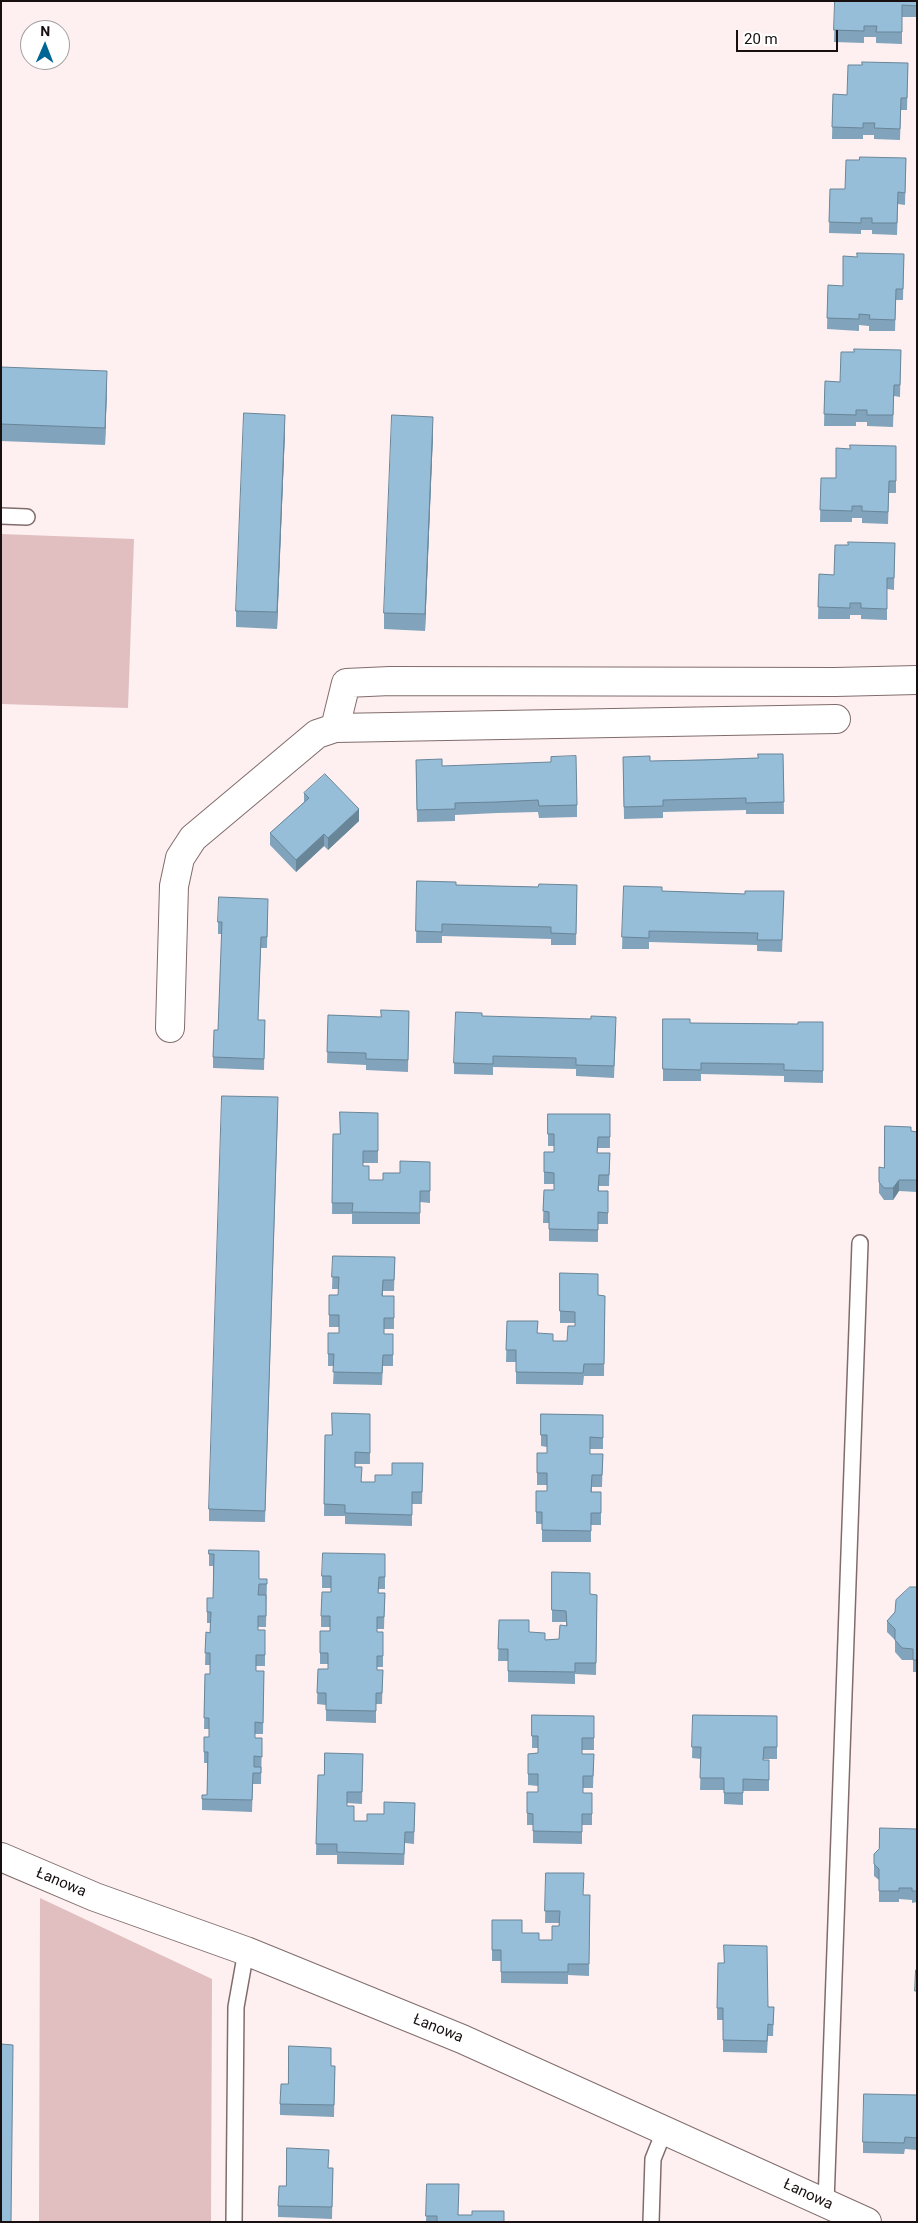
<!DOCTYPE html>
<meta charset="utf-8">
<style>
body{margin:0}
#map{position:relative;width:918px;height:2223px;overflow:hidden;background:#fef0f0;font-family:Roboto,sans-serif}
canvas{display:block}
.frame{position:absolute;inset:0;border:2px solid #181010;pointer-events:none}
.north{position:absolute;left:20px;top:20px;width:50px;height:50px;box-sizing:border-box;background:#fff;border:1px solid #a39f9f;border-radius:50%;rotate:1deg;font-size:14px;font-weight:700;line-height:20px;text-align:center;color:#181010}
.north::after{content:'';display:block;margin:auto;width:18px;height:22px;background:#006694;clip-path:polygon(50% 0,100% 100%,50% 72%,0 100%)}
.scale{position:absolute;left:736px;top:30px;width:102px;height:22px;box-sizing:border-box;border:2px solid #181010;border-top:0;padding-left:6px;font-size:15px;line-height:18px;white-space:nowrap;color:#181010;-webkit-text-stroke:4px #fff;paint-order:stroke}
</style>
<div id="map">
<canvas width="918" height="2223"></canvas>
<div class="frame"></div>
<div class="north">N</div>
<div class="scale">20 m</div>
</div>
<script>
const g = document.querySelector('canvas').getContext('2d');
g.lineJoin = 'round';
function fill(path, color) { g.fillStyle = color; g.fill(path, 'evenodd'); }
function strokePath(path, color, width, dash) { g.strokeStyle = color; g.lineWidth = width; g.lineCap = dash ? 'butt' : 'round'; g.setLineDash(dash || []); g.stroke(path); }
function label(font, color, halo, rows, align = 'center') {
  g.font = font + ' Roboto,sans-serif'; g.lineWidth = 4; g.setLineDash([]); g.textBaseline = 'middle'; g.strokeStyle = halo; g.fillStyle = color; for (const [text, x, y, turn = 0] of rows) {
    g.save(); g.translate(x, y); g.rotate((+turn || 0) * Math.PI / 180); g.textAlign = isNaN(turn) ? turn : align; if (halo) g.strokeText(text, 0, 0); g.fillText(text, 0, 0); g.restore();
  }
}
fill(new Path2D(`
 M1 534 134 539 128 708 1 704Z
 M40 1898 212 1979 211 2222H39Z`), '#e1bec0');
const service = new Path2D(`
 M1 516 27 517
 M826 2203 860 1243
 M234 2222 236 2007 246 1951
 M651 2222 653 2159 665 2129`);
const minor = new Path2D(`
 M335 728 346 683 390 681 835 682 917 680
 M170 1028 174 886 180 858 193 838 317 734 335 728 836 719
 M1 1857 95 1897 246 1951 462 2039 867 2222`);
strokePath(service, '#816c6d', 18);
strokePath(minor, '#816c6d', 30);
strokePath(service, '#fff', 15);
strokePath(minor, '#fff', 28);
fill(new Path2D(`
 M835 1H917V17H902V44L876 43V37H864V43L834 42Z
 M908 63 907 110H901L900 140 874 139V135H863V139H832L833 94 847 95 862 65Z
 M906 158 905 205 898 204 897 235 872 234V230H861V234L829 233 830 189H845L859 160Z
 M904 254 903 300H896L895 331H869V326L859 325V331L827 329 828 285 843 286 857 257Z
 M901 350 900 397 894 396 893 427 867 426V422H856V426H824L825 381 840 382 854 352Z
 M1 367 107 387 105 445 1 441Z
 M285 431 277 629 236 627V611Z
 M433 434 425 631 384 629V613Z
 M896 446V493H889L888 524 862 523V518H852V522H820L821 478H836L850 449Z
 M895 543 894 590 887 589V620L861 619V615H850V619H818L819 574 834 575 848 545Z
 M783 754 784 814H746V810L663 812V818L624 819 623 757 650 761 758 758Z
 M416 760 442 766 577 805V817L539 818 538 812 497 813 455 815V821L417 822Z
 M304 793 359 821 328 850 324 846 296 872 270 845V833L304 802Z
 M417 881 456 885 538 887 577 885 576 945H551V939L442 936V943H416Z
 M624 886 662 891 745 894 784 891 782 952 757 951V945L649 942V949H622Z
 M268 910 267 948H261L258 1020H265L264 1070 213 1068V1057L218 1030 222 934H218V922Z
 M409 1011 408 1072 366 1070V1065L327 1063 328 1015 381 1017Z
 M482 1016 616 1029 614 1078 576 1076V1069L535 1068 493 1067V1075L454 1074V1063Z
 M663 1019 690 1023 798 1024 823 1022V1083L784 1082V1076L701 1074V1081H663Z
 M278 1109 265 1522 209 1521V1509Z
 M378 1113V1163H363V1166L369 1180H383L430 1162V1203L420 1202V1224H352V1214H332L333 1134H340Z
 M548 1114H610V1148H598L597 1153H610L609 1186H599V1191H608V1224H598V1242L549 1241V1223H543L544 1190H554V1184H544V1152H554V1146H548Z
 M911 1131 917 1132V1192L899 1191 893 1200H884L879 1193V1167L884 1168Z
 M333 1256 395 1257 394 1291H383V1296H394V1329H384V1334H393V1366H383L382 1385 333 1384 334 1366H328V1333H339V1327H329V1295H338L339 1289H332Z
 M560 1273 598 1295 605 1296 604 1376H584L583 1385 516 1384V1362H506L507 1321 553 1341H567L575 1326V1323H560Z
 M370 1414V1464H355V1467L362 1482H375L423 1463 422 1504H412V1526L345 1524V1516H324L325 1435H332Z
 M541 1414 603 1415V1449H590V1454H603L602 1487H592V1492H601V1525H591V1542H542V1524H536V1491H547V1485H537V1453H547V1447L541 1446Z
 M209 1550 259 1579H267L266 1627H258V1630H265V1666H256V1671H264L263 1734H255V1738H262L261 1784H253L252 1812 202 1810V1795H207V1763H204V1737H209V1729H204L205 1674H210V1665H205L206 1632 210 1633 211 1623H207V1598H213V1566H209Z
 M385 1554V1589H379L378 1593H385L384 1629H377V1632H383V1667H377V1670H383L382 1704H376V1723L326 1721V1705L317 1704 318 1669H328V1664H320V1631H330V1627H321V1616L331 1592V1588H322V1576Z
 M552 1572 590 1594 597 1595 596 1675 575 1674V1684L508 1682V1661H498L499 1620 545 1640 559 1639 566 1626V1622H552Z
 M917 1587V1672H913V1660H902L895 1652V1640L887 1632V1621Z
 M532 1715 594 1716V1750H582V1754H594L593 1788H583V1793H592V1825H582V1844L533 1843V1825H527V1792H538V1786L528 1785V1754L538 1753V1748H532Z
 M693 1715 777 1716V1759H764V1760H769V1791H743V1805L724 1804V1790H700L701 1759 692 1758Z
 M363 1754 362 1804 347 1803V1806L354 1821H367L415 1803 414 1844 405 1843 404 1865 337 1864V1855H316L318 1775H324Z
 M917 1829V1902L912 1903V1900L899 1899V1902H879V1880L874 1876V1864Z
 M546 1873 583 1895H590L589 1976 568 1975V1984L501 1983V1961H492V1920L539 1940H552L559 1926V1923H545Z
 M774 2007 773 2036H768L767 2053 723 2052V2020H717V2008Z
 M331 2066H335L334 2117 280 2115V2104L288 2084Z
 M917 2095V2150L905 2149 904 2154 863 2153V2142Z
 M329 2168H333L332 2219 278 2217V2206L286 2186Z
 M427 2184 459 2215 504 2222H426Z`), '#81a3bb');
fill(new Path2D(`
 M107 371V387L105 445V428Z
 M285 415V431L277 629V612Z
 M433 417V434L425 631V614Z
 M359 809V821L328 850V838Z
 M324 834V846L296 872V860Z
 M899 1180V1191L893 1200V1188Z`), '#698598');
const building = new Path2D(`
 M835 1H917V6L902 5V32H876L877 26H864V31L834 30Z
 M862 62 908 63 907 98H901L900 129 874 128 875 123H863V128L832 127 833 94 847 95 848 65H862Z
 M860 157 906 158 905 193 898 192 897 223H872V218H861V223L829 222 830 189H845L846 160H859Z
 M857 253 904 254 903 289H896L895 320 869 319 870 315 859 314V319L827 318 828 285 843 286V256L857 257Z
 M854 349 901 350 900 385H894L893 415H867V410H856V415L824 414 825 381 840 382 841 352H854Z
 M1 367 107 371 105 428 1 424Z
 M244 413 285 415 277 612 236 611Z
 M392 415 433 417 425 614 384 613Z
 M850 445 896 446V481H889L888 512 862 511V506H852V511L820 510 821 478H836V448L850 449Z
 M848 542 895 543 894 578H887V609L861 608V603H850V608L818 607 819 574 834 575 835 545H848Z
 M758 754H783L784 802 746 803V798L663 800V806L624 807 623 757 650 756V761L703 760 758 758Z
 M576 756 577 805 539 806 538 800 497 802 455 803V809L417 810 416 760 442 759V766L551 762V757Z
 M325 774 359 809 328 838 324 834 296 860 270 833 309 798 304 793Z
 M417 881 456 882V885L538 887 539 884 577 885 576 934 551 933V927L442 924V932L416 931Z
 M624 886 662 887V891L745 894V891H784L782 940H757L758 933 649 931V938L622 937Z
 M219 897 268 899 267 937H261L258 1020H265L264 1059 213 1057 214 1030H218L222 922H218Z
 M381 1010 409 1011 408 1060 366 1059V1053L327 1052 328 1015 381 1017Z
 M456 1012 482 1013V1016L591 1019V1016L616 1017 614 1066 576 1065V1058L535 1057 493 1056V1064L454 1063Z
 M663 1019H690V1023L798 1024V1022H823V1071L784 1070V1064L701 1063V1070L663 1069Z
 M222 1096 278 1097 265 1511 209 1509Z
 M340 1112 378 1113V1151H363V1166H369V1180H383V1173H400V1161L430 1162V1191H420V1213L352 1212 353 1203H332L333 1134H340Z
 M548 1114H610V1137H598L597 1153H610L609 1175H599L598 1191H608V1213L598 1212V1230L549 1229V1212L543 1211 544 1190H554V1173L544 1172V1152H554V1134H548Z
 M885 1126 911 1127V1131L917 1132V1180H899L893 1188H884L879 1182V1167L884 1168Z
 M333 1256 395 1257 394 1280H383L382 1296H394V1318H384V1334H393V1355H383L382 1373 333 1372 334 1354H328V1333H339V1315H329V1295H338L339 1277H332Z
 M560 1273 598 1274V1295L605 1296 604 1364H584L583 1373 516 1372V1350H506L507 1321H538L537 1333 553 1334V1341H567L568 1326H575V1312L560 1311Z
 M332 1413 370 1414V1453L355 1452V1467H362L361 1482H375V1475H392V1463H423L422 1492H412V1515L345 1513V1505L324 1504 325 1435H332Z
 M541 1414 603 1415V1438L590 1437V1454H603L602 1475H592L591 1492H601V1513H591V1531L542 1530V1512H536V1491H547V1473H537V1453H547V1435H541Z
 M209 1550 259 1551V1579H267V1584H259L258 1595H266V1616H258V1630H265V1655H256V1671H264L263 1723 255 1722V1738H262V1757L254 1756V1767H261V1773H253L252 1800 202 1799V1795H207L208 1752H204V1737H209V1718H204L205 1674H210V1653H205L206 1632 210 1633 211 1612H207V1598H213L214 1554H209Z
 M323 1553 385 1554V1577H379L378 1593H385L384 1617H377V1632H383V1656H377V1670H383L382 1693H376V1711L326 1710V1693H317L318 1669H328V1653H320V1631H330V1616H321L322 1592H331V1576H322Z
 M552 1572 590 1573V1594L597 1595 596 1663H575V1672L508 1671V1649H498L499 1620H529V1632L545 1633V1640L559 1639 560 1625 567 1626 566 1611 552 1610Z
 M910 1587H917V1660H913V1649L902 1648 895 1640V1629L887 1621 895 1612 896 1600Z
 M532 1715 594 1716V1738H582V1754H594L593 1776H583V1793H592V1814H582V1832L533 1831V1814L527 1813V1792H538V1774H528V1754L538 1753V1736H532Z
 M693 1715 777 1716V1747H764L763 1760H769V1780L743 1779V1793H724V1778H700L701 1747H692Z
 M325 1753 363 1754 362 1792H347V1806H354V1821H367V1814H384V1802L415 1803 414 1832H405L404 1854 337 1852V1844H316L318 1775H324Z
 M880 1828 917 1829V1891H912V1888H899V1891H879V1869L874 1864V1854L879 1849Z
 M546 1873H584L583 1895H590L589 1964H568V1972H501V1950H492V1920H522V1933H539V1940H552V1926H559L560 1911H545Z
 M724 1945 767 1946 768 2007H774L773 2025 768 2024 767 2041 723 2040V2008H717L718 1963H724Z
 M916 1970H917V1991H915Z
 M1 2044 13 2045 11 2222H1Z
 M289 2046 331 2048V2066H335L334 2105 280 2104 281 2084H288Z
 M864 2094 917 2095V2138L905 2137 904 2143 863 2142Z
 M287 2148 329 2150 328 2168H333L332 2207 278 2206 279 2186H286Z
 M427 2184H459L458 2215H472V2211H504V2222H437V2216H426Z`);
fill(building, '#96bed9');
strokePath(building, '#698598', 1);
label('15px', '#181010', '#fff', [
 ["Łanowa",61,1883,23],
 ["Łanowa",438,2029,22],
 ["Łanowa",808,2195,25]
]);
</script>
